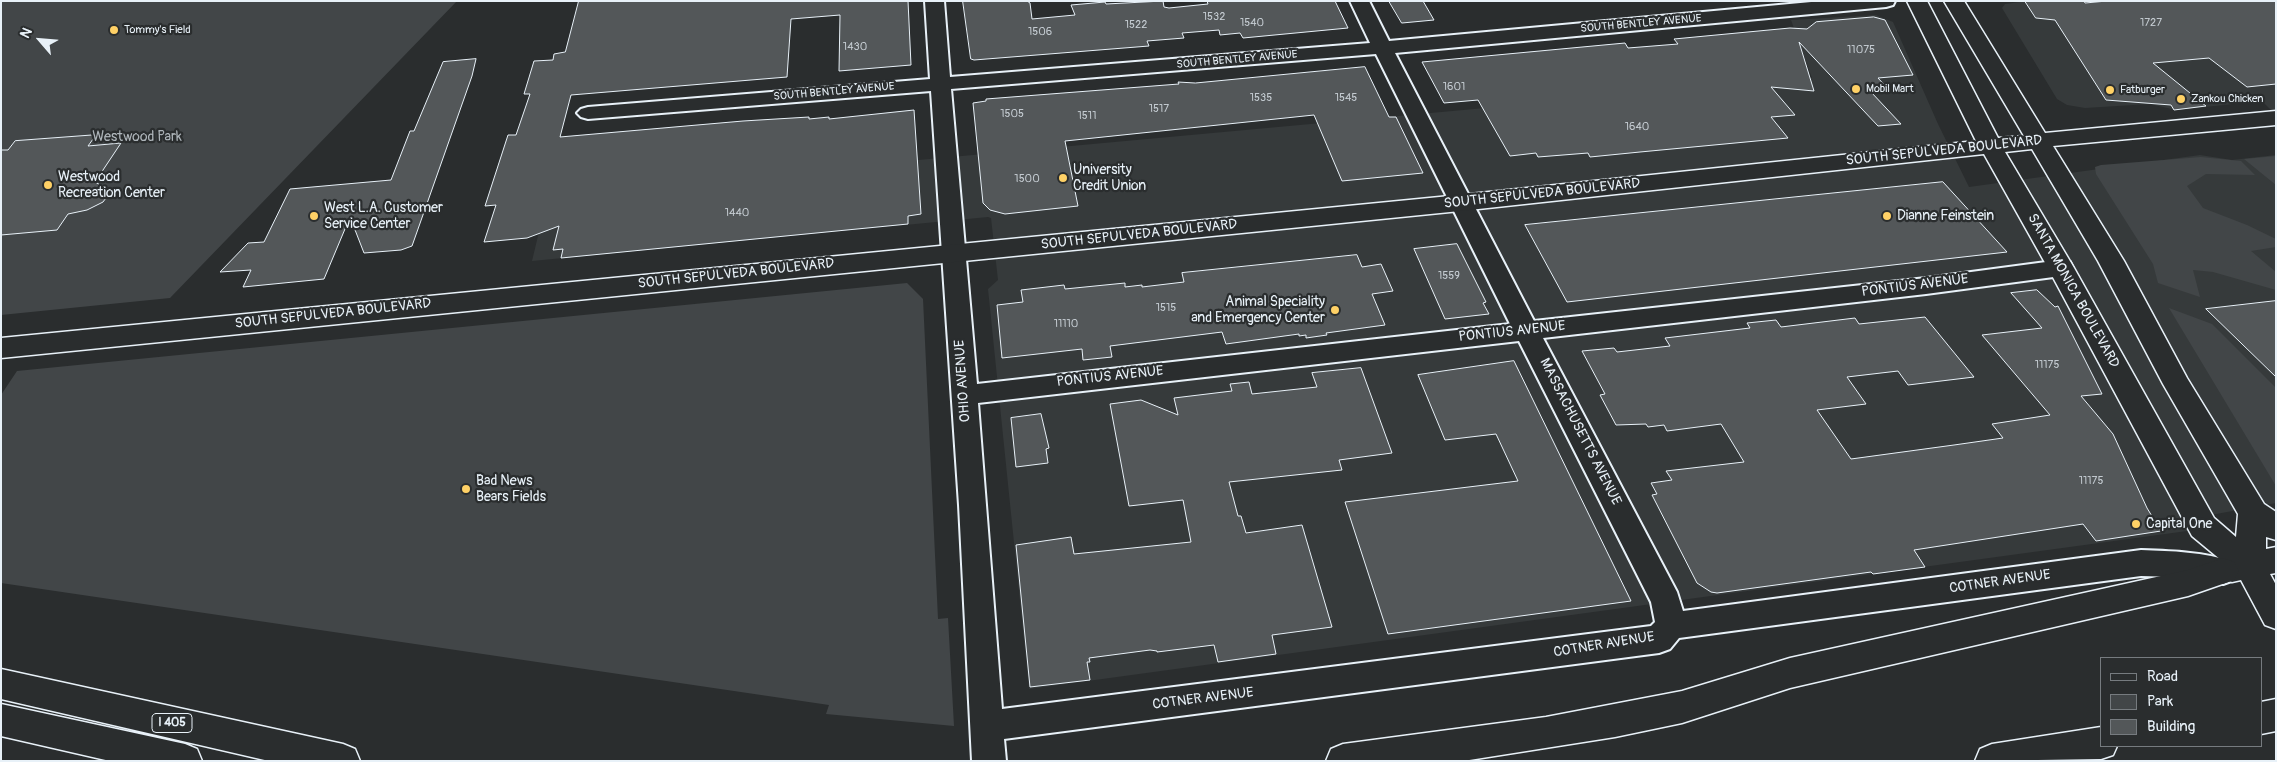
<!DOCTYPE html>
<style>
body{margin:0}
#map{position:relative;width:2277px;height:762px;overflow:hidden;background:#2a2d2e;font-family:Pangolin,sans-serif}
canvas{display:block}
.frame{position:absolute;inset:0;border:2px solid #e8f1f8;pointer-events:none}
.legend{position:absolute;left:2100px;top:657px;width:162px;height:90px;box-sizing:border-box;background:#2a2d2e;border:1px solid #767b7f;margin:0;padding:6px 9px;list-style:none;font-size:15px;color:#e8f1f8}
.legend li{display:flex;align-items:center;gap:10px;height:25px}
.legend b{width:25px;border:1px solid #767b7f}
.north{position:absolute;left:15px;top:15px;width:50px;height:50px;-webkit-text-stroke:4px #2a2d2e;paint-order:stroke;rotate:297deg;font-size:14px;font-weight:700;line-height:20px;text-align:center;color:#e8f1f8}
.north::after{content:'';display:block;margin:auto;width:18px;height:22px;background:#e8f1f8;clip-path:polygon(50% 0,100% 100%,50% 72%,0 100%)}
</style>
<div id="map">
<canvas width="2277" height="762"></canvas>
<div class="frame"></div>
<ul class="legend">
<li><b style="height:6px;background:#2a2d2e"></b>Road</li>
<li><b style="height:14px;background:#424648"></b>Park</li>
<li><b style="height:14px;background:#535759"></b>Building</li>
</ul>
<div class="north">N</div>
</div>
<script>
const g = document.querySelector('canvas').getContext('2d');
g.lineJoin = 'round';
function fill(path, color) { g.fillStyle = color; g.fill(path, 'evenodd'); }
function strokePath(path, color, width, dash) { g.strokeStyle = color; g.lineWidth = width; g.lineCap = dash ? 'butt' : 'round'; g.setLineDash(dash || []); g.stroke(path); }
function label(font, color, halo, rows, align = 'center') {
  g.font = font + ' Pangolin,sans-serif'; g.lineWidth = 4.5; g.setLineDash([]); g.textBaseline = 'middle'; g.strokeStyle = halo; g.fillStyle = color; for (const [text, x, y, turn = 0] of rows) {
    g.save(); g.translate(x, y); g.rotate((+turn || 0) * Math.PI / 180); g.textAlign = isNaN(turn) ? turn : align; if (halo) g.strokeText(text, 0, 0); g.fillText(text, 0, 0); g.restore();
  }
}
fill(new Path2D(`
 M2028 1H2085L2121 52 2276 38V115L2262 101 2176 110 2150 104 2085 108 2067 105 2057 99 2002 8 2005 4Z
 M1876 15 1893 22 1938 124 1969 187 2200 155 2232 160 2276 155V503L2189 519 2187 531 1029 689 988 289 998 280 991 218 988 217 532 261 548 194 1812 78 1791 20Z`), '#363a3b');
fill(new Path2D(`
 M1 1H457L170 298 1 315Z
 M2276 156V185L2244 159Z
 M2201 157 2241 161 2255 175 2206 174 2187 186 2203 208 2247 225 2276 239V247L2251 251 2276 272V290L2213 272 2193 270 2200 297 2158 283 2153 264 2096 174 2095 167 2101 165Z
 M907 283 923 299 938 619 948 618 954 726 826 714 829 705 1 583V395L17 371Z
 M2169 308 2212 324 2276 388V486Z`), '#424648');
const building = new Path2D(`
 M579 1H908L911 65 839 71 840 15 791 19 787 77 571 95 560 137 743 121 809 117V119L829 117V119L914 110 921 214 908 216V224L561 258 563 249 553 250 559 226 527 238 484 242 496 205 485 206 508 135H516L530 94H524L534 61 553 60 554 54 565 52Z
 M963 1H1027L1030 3 1032 19 1075 15 1071 5 1105 2 1106 4 1163 1 1164 7 1169 8 1208 4 1207 1H1335L1348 28 1243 38 1240 33 1220 35 1219 30 1182 33 1184 38 1147 41 1149 46 974 60 971 59Z
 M1389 1H1423L1434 20 1402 23Z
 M2025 1H2084L2085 3 2107 1H2276V84L2247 87 2209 58 2153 63 2206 106 2174 110 2171 105 2106 100 2055 20 2036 18Z
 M1874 17 1885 20 1913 75 1878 78 1889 90 1871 92 1901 124 1878 126 1799 42 1814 91 1771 87 1795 115 1771 117 1788 138 1640 152 1590 157 1588 153 1538 157 1536 153 1510 156 1478 100 1444 103 1422 62 1625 43 1628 48 1678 44 1674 39 1790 28 1807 29 1816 22Z
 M476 59 472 76 412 246 401 250 364 253 350 217 324 279 243 287 251 270 220 272 248 243 264 242 290 189 391 180 410 131H414L443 62Z
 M1365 67 1389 117H1396L1423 173 1342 181 1314 115 1065 141 1078 206 1005 214 990 210 983 203 973 103 986 101V99L1179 84 1178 82 1195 83Z
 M96 135 88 146 121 143 95 182 111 191 103 202 87 210 68 214 57 230 1 235V150H8L15 141Z
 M1943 182 2007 252 1567 302 1525 225Z
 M1457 244 1486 302 1483 303 1489 314 1445 319 1414 249Z
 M1357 255 1362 267 1381 264 1393 291 1372 294 1385 325 1326 333 1327 335 1306 338V335L1299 336V334L1226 344 1222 332 1110 346 1112 357 1083 360 1082 349 1002 358 997 305 1023 302 1021 290 1064 285 1065 289 1125 283V287L1142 285V287L1184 282 1182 273Z
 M2037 290 2055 307 2058 306 2102 394 2081 396 2113 434 2147 508 2161 531 2096 541 2083 524 1914 550 1925 567 1873 574 1871 572 1717 593 1711 592 1697 583 1652 495 1657 494 1651 483 1672 480 1666 471 1744 462 1721 424 1667 431 1664 425 1648 427 1646 424 1616 425 1600 395 1605 394 1582 351 1614 348 1617 352 1670 346 1665 338 1750 328 1747 323 1776 320 1781 327 1855 318 1859 324 1925 317 1974 377 1908 385 1898 371 1847 377 1866 404 1817 410 1851 459 1954 445 2003 438 1992 424 2050 415 1982 335 2042 328 2011 293Z
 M2276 301V377L2206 309Z
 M1514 361 1631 601 1388 634 1345 502 1518 481 1496 434 1445 440 1418 375Z
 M1361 368 1392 453 1339 460 1342 470 1229 482 1238 516H1241L1246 533 1302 525 1332 627 1272 635 1276 654 1218 662 1214 645 1157 652V651L1150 650 1089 658 1090 662H1087L1090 680 1030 687 1016 545 1071 537 1074 554 1191 542 1183 500 1129 506 1110 404 1141 400 1178 415 1174 398 1232 391 1230 384 1249 382 1252 394 1317 387 1312 373Z
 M1041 414 1049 448 1046 449 1048 463 1016 467 1011 418Z`);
fill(building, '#535759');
strokePath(building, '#e8f1f8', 1);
const minor = new Path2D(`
 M925 1H944L950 77 1370 43 1350 1H1369L1389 41 1822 1H1895L1893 5 1886 7 1395 53 1534 321 1926 278 2061 260 2070 262 2073 268 2070 274 2061 276 1926 294 1543 338 1677 592 1683 611 2141 550C2172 551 2204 552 2234 562L2238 571 2234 580 2223 584 2177 577 2141 576 1679 638 1670 649 1659 653 1004 739 1006 761H972L959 505 931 91 588 119 581 117 577 113 581 109 588 107 930 79ZM1376 54 1510 324 977 384 951 89ZM1519 341 1651 602 1655 622 1651 626 1002 709 978 403Z`);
const major = new Path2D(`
 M1907 1H1927L1998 138 2024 136 1944 1H1964L2045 133 2276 111V125L2053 146 2124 261 2187 378 2264 504 2276 512V540L2266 537V549L2276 547V573L2270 574 2276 585V629L2265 625 2241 580 2232 582 2221 578 2216 569 2221 560 2192 536 2048 268 1984 154 1460 211 1 358V338L1460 195 1976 141ZM2032 149 2098 261 2163 384 2238 514 2236 537 2214 518 2074 268 2005 152Z`);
const highway = new Path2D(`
 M2223 558 2234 562 2239 571 2234 580 2188 596 1790 688 1682 723 1615 737 1463 761H1326L1331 749 1343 744 1546 717 1682 691 1790 658 2188 570Z
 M1 669 343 744 355 749 360 761H269L1 699Z
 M2276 699V731L2261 734V702Z
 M1 704 185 744 197 749 202 761H110L1 736Z
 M2101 727V746H2117L2113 755 2101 759 1975 761 1980 749 1992 744Z`);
strokePath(minor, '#e8f1f8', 4);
strokePath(major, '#e8f1f8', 3);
strokePath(highway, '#e8f1f8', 3);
fill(minor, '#2a2d2e');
fill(major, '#2a2d2e');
fill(highway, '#2a2d2e');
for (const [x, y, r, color] of [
 [114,30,5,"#ffd166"],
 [1856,89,5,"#ffd166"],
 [2110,90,5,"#ffd166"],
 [2181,99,5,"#ffd166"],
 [1063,178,5,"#ffd166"],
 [48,185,5,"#ffd166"],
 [314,216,5,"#ffd166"],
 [1887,216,5,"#ffd166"],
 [1335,310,5,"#ffd166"],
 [466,489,5,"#ffd166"],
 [2136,524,5,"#ffd166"]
]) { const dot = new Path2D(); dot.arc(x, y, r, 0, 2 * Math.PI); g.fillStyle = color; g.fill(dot); strokePath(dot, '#2a2d2e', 2); }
label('11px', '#c3cad0', null, [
 ["1532",1214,17],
 ["1540",1252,23],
 ["1727",2151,23],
 ["1522",1136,25],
 ["1506",1040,32],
 ["1430",855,47],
 ["11075",1861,50],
 ["1601",1454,87],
 ["1535",1261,98],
 ["1545",1346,98],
 ["1517",1159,109],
 ["1505",1012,114],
 ["1511",1087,116],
 ["1640",1637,127],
 ["1500",1027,179],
 ["1440",737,213],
 ["1559",1449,276],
 ["1515",1166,308],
 ["11110",1066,324],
 ["11175",2047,365],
 ["11175",2091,481]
]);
label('11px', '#e8f1f8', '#2a2d2e', [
 ["SOUTH BENTLEY AVENUE",1641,24,-5],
 ["SOUTH BENTLEY AVENUE",1237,60,-5],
 ["SOUTH BENTLEY AVENUE",834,92,-5]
]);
label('11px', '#e8f1f8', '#2a2d2e', [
 ["Tommy's Field",124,30],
 ["Mobil Mart",1866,89],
 ["Fatburger",2120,90],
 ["Zankou Chicken",2191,99]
], 'left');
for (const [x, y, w] of [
 [172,723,40]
]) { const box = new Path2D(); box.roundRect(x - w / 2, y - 9.5, w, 19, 4); g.fillStyle = '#2a2d2e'; g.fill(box); strokePath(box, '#e8f1f8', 1); }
label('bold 12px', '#e8f1f8', null, [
 ["I 405",172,723]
]);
label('14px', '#aeb5ba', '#2a2d2e', [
 ["Westwood Park",137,137]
]);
label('14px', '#e8f1f8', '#2a2d2e', [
 ["SOUTH SEPULVEDA BOULEVARD",1944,151,-6],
 ["SOUTH SEPULVEDA BOULEVARD",1542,194,-6],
 ["SOUTH SEPULVEDA BOULEVARD",1139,235,-6],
 ["SOUTH SEPULVEDA BOULEVARD",736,274,-6],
 ["PONTIUS AVENUE",1915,286,-7],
 ["SANTA MONICA BOULEVARD",2073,291,61],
 ["SOUTH SEPULVEDA BOULEVARD",333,314,-6],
 ["PONTIUS AVENUE",1512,332,-6],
 ["PONTIUS AVENUE",1110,377,-6],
 ["OHIO AVENUE",963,381,-94],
 ["MASSACHUSETTS AVENUE",1580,432,63],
 ["COTNER AVENUE",2000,582,-8],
 ["COTNER AVENUE",1604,645,-9],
 ["COTNER AVENUE",1203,699,-7]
]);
label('14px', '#e8f1f8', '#2a2d2e', [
 ["University",1073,170],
 ["Credit Union",1073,186],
 ["Westwood",58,177],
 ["Recreation Center",58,193],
 ["West L.A. Customer",324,208],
 ["Service Center",324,224],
 ["Dianne Feinstein",1897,216],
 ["Animal Speciality",1325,302,"right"],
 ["and Emergency Center",1325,318,"right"],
 ["Bad News",476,481],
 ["Bears Fields",476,497],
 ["Capital One",2146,524]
], 'left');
</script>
